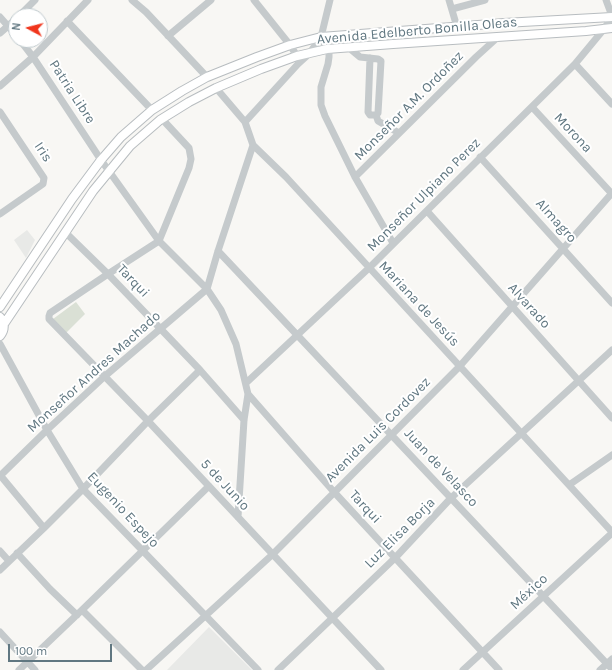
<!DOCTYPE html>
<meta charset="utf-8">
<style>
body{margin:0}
#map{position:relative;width:612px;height:670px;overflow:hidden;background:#f8f7f4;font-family:Karla,sans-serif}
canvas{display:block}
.north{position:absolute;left:8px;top:8px;width:40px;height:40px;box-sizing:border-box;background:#fff;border:1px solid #bfc9cd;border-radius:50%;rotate:277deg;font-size:11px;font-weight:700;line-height:16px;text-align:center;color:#607781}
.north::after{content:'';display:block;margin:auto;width:14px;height:18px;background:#f0351c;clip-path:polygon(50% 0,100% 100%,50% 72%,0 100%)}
.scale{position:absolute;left:8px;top:644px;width:104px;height:18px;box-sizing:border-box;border:2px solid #607781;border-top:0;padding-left:5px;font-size:12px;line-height:14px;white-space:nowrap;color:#607781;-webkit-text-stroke:3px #fff;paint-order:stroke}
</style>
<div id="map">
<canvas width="612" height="670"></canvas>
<div class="north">N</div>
<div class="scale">100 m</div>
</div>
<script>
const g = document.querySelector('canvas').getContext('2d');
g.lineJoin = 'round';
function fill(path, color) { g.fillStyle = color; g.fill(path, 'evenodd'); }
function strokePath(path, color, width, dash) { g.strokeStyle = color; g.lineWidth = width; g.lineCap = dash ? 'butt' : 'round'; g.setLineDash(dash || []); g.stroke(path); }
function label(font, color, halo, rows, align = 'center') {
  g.font = font + ' Karla,sans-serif'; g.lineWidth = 4; g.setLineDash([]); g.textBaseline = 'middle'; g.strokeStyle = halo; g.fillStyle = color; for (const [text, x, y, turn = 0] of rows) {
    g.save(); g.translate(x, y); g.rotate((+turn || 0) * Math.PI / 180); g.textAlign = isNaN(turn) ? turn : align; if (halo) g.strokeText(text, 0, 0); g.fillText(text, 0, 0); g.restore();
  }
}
fill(new Path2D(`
 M27 230 35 240 26 258 14 240Z
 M209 627 252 670H167Z`), '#e8e9e7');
fill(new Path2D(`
 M76 302 85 314 66 333 53 319Z`), '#dae0d5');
const major = new Path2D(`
 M0 307 72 199 101 160 121 137 152 110 182 91 207 77 257 57 290 45 321 37 347 35 504 23 612 17
 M0 317C5 323 5 330 0 336
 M4 324 93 191 130 146 160 120 189 102 216 88 261 69 297 56 327 49 393 44 586 31 612 28`);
strokePath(major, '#b8bdc0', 10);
strokePath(new Path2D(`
 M132 0 146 12 207 77
 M254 0 290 45 297 56
 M449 0 457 27
 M606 0 612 16
 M452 9 485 0
 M19 16 35 0
 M0 17 16 35
 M67 21 152 110
 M0 33 16 19
 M168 36 211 0
 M321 37 329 53V57L328 64 321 87V105L325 116 355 177 393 243
 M20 40 33 57 101 160 159 241 207 289 221 310 236 344 248 394 244 420 238 517
 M348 47 360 57 378 59 381 61 378 113 376 115 378 121 399 133
 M370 58 368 112 370 115H376
 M575 64 612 104
 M0 86 33 57 88 0
 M216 88 245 122 253 145 286 177 612 532
 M532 107 612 194
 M0 112 44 178 43 184 0 214
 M162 119 189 148 191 159 189 168 159 241 108 274 50 313 49 316V319L148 421 381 670
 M245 122 298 64 309 54 321 37 330 0
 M480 157 612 303
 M355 177 476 57 498 37
 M427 211 612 418
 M65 232 108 274 200 370 244 420
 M218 251 612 669
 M0 344 47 430 83 489 258 670
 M246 383 369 268 575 64 604 29 612 17
 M248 394 334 492 499 670
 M0 475 44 528
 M0 476 47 430 105 376 207 289 218 251 253 145
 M569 485 612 455
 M0 551 9 561
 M17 553 50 589 77 615
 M0 570 44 528 83 489 148 421 200 370
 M82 610 142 670
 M0 632 35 670
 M19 670 82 610 209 486
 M146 670 273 554 459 367 612 193
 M278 670 395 558 451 498 612 350
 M463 670 612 533
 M600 670 612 659`), '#c5cacc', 7);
strokePath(major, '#fff', 8);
label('14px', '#607781', '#fff', [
 ["Avenida Edelberto Bonilla Oleas",417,31,-5],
 ["Patria Libre",72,92,57],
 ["Monseñor A.M. Ordoñez",409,106,-45],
 ["Morona",573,133,47],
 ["Iris",43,152,56],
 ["Monseñor Ulpiano Perez",424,195,-45],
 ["Almagro",556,221,48],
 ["Tarqui",133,281,46],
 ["Mariana de Jesús",419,304,47],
 ["Alvarado",529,306,48],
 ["Monseñor Andres Machado",94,372,-42],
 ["Avenida Luis Cordovez",378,430,-45],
 ["Juan de Velasco",441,468,47],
 ["5 de Junio",225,485,47],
 ["Tarqui",365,507,47],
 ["Eugenio Espejo",123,510,47],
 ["Luz Elisa Borja",400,533,-45],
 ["México",529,592,-43]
]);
</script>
